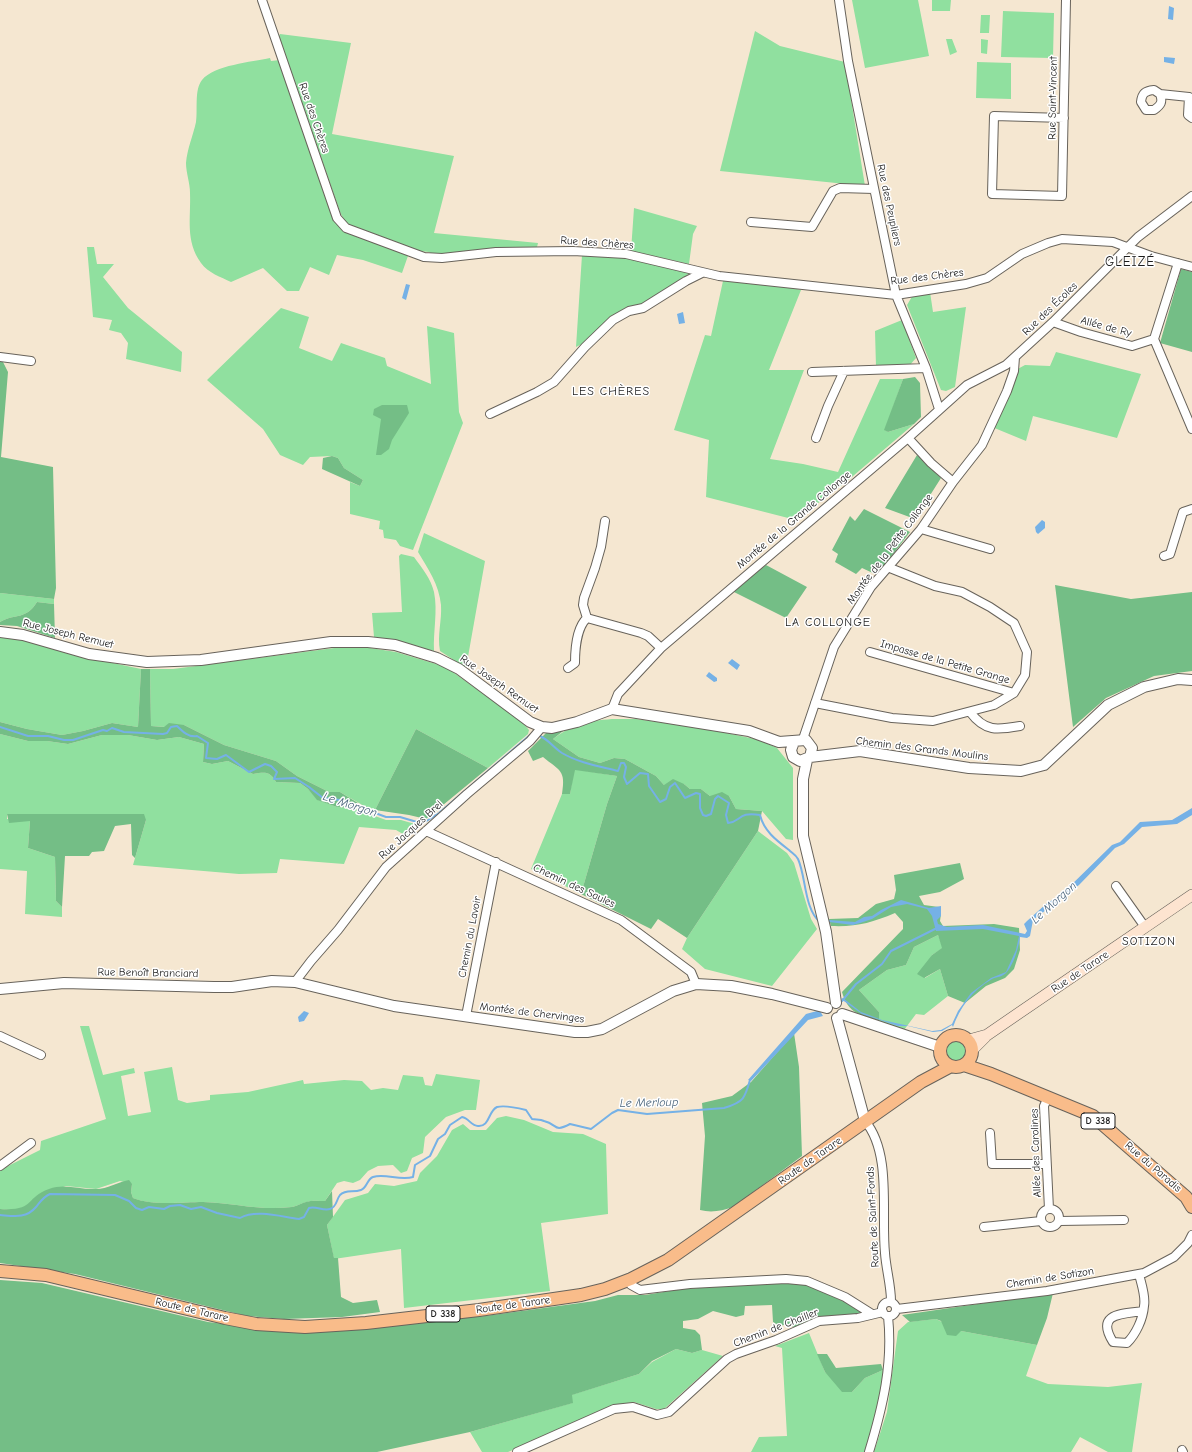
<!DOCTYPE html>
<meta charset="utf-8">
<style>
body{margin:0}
canvas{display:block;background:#f5e7d1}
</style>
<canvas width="1192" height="1452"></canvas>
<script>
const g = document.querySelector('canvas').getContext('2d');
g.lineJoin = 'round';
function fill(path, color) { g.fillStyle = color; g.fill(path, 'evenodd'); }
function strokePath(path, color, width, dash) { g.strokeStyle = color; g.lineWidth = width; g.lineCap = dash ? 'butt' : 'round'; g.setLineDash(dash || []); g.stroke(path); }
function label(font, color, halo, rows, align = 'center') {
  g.font = font + ' "Comic Neue",sans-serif'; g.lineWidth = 3; g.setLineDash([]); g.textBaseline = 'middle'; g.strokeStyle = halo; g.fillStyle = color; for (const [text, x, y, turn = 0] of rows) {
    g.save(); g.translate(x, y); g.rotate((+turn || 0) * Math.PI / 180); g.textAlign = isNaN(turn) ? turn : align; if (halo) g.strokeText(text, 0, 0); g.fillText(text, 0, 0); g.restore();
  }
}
fill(new Path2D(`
 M852 0H918L929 56 865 68Z
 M932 0H951L950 11H932Z
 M1003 11 1054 13 1053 58 1001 57Z
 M981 15H990L989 33H980Z
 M755 31 780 46 845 62 865 186 720 171Z
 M280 34 351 43 332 134 454 156 434 233 538 243 537 247 434 256 429 252 419 251 347 226 340 212 279 36Z
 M946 39H952L957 52 950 55Z
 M981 39 988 40 987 54 981 53Z
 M270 58 271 61 280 60 334 220 343 229 409 253 402 273 363 260 337 255 329 275 310 267 299 291H287L263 268 231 282C221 277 208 273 201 263 185 241 191 218 190 193 190 183 186 173 186 163 187 149 193 136 196 122 198 110 194 90 202 80 214 65 252 62 270 58Z
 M977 62 1011 63V99L976 98Z
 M634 208 697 226 693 234 689 264 631 251Z
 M87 247H94L97 264H114L103 277 128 308 182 352 181 372 126 359 128 343 121 333 109 330 112 320 93 317Z
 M582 255 624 257 690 273 647 302 625 310 584 343 576 347Z
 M723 281 793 288 801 290 769 370H804L770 459 803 464 838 472 880 379H903L885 430 888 432 914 424 846 482 796 520 706 497 709 440 674 430 705 335 711 336Z
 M930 292 933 312 966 307 955 387 946 391 941 390 907 305 913 295Z
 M281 308 309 317 299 348 332 361 341 343 385 358 387 366 431 384 427 326 454 333 459 412 463 423 413 550 400 546 396 540 384 538 383 530 379 529 380 521 350 514V482L360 486 363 480 344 468 338 458 332 456 310 457 303 465 280 455 263 429 207 380Z
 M902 320 916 358 909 366 876 367 875 331Z
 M1056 352 1141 374 1117 438 1033 416 1026 441 992 427 1014 371 1025 365 1050 366Z
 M424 533 485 561 466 668 440 651C437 635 442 621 441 605 439 584 428 569 418 552Z
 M401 554 414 557C422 568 431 579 434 592 438 611 433 632 434 651L374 637 372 613 402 612 399 556Z
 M0 593 54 599V604L37 602C26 620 16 613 0 622Z
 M0 637 22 640 66 653 141 669 138 727 112 723 83 731 62 735 27 729 0 722Z
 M342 647 370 648 396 652 446 667 522 722 529 730 528 734 488 768 416 729 375 810 364 806 340 792H329L297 776 276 761 224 745 184 725 165 727 151 726 150 669H173Z
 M612 719H636L707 729 760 740 777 748 793 768V840L786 839 762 811 736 809 729 796H710L701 789H690L684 784 664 785 656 776 625 759 614 758 600 763 579 757 553 739C574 723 587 721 612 719Z
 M0 734 28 741H47L68 744 102 735H128L157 740 179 737 204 744 203 762 212 764 228 761 253 774C265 772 270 771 276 782L300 783 308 789 318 800 337 807 353 808 386 820H401L415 824 417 829 408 837 396 830 359 827 344 864 280 859 277 873 239 874 133 865 146 820 7 814V819L30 821 28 848 55 857 56 901 62 907V917L25 914 27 871 0 869Z
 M574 769 617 776 607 804 581 894 531 869 562 794H570Z
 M758 831 787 853 794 863 811 919 817 929 772 986 705 969 682 949 687 938Z
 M938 935 943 948 932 955 925 978 940 969 948 996 924 1015 916 1014 904 1030 879 1021V1012L859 990 887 970 906 965 914 947Z
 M80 1026H89L103 1075 134 1068 135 1073 121 1076 128 1116 151 1112 144 1072 172 1067 178 1100 187 1103 210 1100V1095L248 1092 303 1080 304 1084 344 1080 362 1081 371 1090 383 1088 398 1090 403 1075 423 1077 425 1085 432 1086 436 1074 480 1080 476 1110H465L446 1117 425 1137 423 1153 412 1158 407 1171 401 1173 393 1165 378 1166 368 1171 360 1180 353 1183 344 1181 337 1183 325 1201C319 1201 312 1200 307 1202 302 1203 297 1206 292 1207 262 1211 233 1203 203 1202 183 1202 151 1206 133 1198L131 1192 132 1184 120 1181 96 1189 66 1186 40 1194 26 1207 16 1210 0 1209V1170L40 1150 41 1141 106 1119Z
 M944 1051a12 12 0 1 1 24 0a12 12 0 1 1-24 0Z
 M506 1116 524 1120 553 1132 583 1134 606 1144 608 1214 541 1223 550 1291 404 1308 401 1249 334 1259 327 1225 345 1200 368 1193 375 1184 394 1186 417 1181 420 1173 437 1156 452 1130 463 1124 470 1130H486L497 1118Z
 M936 1319 961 1331 1037 1345 1026 1376 1048 1384 1108 1387 1142 1383 1132 1452H1108L1080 1437 1071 1452H874L887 1412 898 1331 908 1322Z
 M809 1333 825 1372 852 1392 865 1378 883 1370 882 1389 865 1452H751L759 1437 787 1436 782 1348 775 1346Z
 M676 1349 692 1353 702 1350 723 1356 664 1409H656L634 1402 616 1405 508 1452H482L470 1432 572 1403 571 1395 639 1374 652 1362Z`), '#90e09f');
fill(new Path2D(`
 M1181 269 1192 272V352L1160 343Z
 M0 361 3 362 8 372 1 457 53 467 56 588 54 599 0 593Z
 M915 377 920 383 921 417 914 424 888 432 884 430 903 379Z
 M382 405H407L409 413 392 440 389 449 381 455H376L381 419 373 415 374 409Z
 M917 455 941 478 915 519 885 508Z
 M332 456 338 458 344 468 363 480 360 486 322 469 323 458Z
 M864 509 910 532 877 575 862 568 856 574 835 562 838 554 832 550 850 516 855 521Z
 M766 565 807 587 786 618 732 591Z
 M1055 585 1131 599 1192 592V671L1154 676 1106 698 1073 727Z
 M37 602 54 604 55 638 17 626 0 625V622C16 613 26 620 37 602Z
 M141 669H150L151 726 164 727 169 723 184 725 224 745 276 761 297 776 329 792H340L358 803 353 808 337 807 317 800 308 789 300 783 276 782C270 771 265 772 253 774L228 761 212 764 203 762 204 744 179 737 157 740 128 735H102L68 744 47 741H28L0 734V722L27 729 62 735 83 731 112 723 138 727Z
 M567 728 553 739 579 757 600 763 614 758 625 759 656 776 664 785 673 779 684 784 690 789H701L710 796 722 792 729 796 736 809 762 811 758 831 687 938 658 919 651 929 581 894 607 804 617 776 575 770 570 794H562C566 770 560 771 543 757L533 761 528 751 547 732Z
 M416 729 488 768 426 819 409 815 375 810Z
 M7 814H144L146 820 135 858 132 855 131 824 115 826 104 851 92 852 89 856H65L62 907 56 901 55 857 28 848 30 821 9 823Z
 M960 863 964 879 940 892 919 896 924 905 939 907 941 914 940 921 943 926 994 924 1019 928 1020 950 1014 969 1005 978 986 986 965 1003 948 996 940 969 924 978 917 974 932 955 942 948 938 935 914 947 906 965 887 970 859 990 879 1012V1021C860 1014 848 1014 842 992L903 929V922L895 913C871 923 857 927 831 926L829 919 858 918 876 904 894 899 896 890 894 875Z
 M794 1033 799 1067 802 1156 733 1207C722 1211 711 1213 700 1210L705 1136 702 1103 732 1096 751 1082Z
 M129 1180 132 1184 131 1192 133 1198C152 1206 183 1202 203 1202 233 1203 262 1211 292 1207 297 1206 302 1203 306 1202 312 1200 319 1201 325 1201L332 1191 333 1217 327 1225 334 1258H338L341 1297 353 1303 377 1300 380 1312 342 1317 284 1319 247 1316 75 1274 0 1263V1209C36 1211 24 1198 49 1189 65 1183 80 1190 96 1189 107 1189 118 1182 129 1180Z
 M0 1280 42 1283 208 1322 278 1331H323L485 1316 595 1301 618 1295H645L682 1289 778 1283 807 1285 820 1290 857 1308 861 1312 860 1315 795 1328 789 1324 779 1326 773 1322 772 1305 745 1306 744 1315 736 1317 713 1311 698 1319 683 1321V1328L695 1330 700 1335 702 1350 692 1353 676 1349 652 1361 639 1374 572 1395 573 1403 470 1432 377 1452H0Z
 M1053 1293 1047 1318 1037 1345 961 1331 956 1336 947 1335 941 1321 936 1319 910 1322 902 1315Z
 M817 1354H827L836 1368 881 1364 883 1370 865 1378 852 1392H842L825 1372Z`), '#74be86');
fill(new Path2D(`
 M1169 6 1174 8 1173 20 1168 19Z
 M1164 57 1175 58 1174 64 1164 62Z
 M406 284 410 285 406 300 402 298Z
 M683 312 685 323 679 324 677 314Z
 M1042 520 1045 522V528L1038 534 1036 532 1035 527Z
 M732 659 740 665 737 670 728 663Z
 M709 672 717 678V681L714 682 706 676Z
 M1192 808V815L1177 824 1142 827 1124 844 1115 848 1079 885 1033 920 1030 936 1027 938 1020 937C1019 947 1013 966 1006 973 1002 977 996 977 992 979 971 991 960 1008 953 1027L952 1025 942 1031 933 1032 908 1026H898L862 1014 841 999 843 998 861 1012 882 1020 932 1031 941 1030 952 1024 958 1011 971 993 991 978 1006 972 1016 950 1019 936 983 929 936 931 932 916 927 909 907 904 891 907 872 919 860 923 853 925 829 922V920L855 922 864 917 872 916 881 910 901 900 929 908 941 906V916L937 920 938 924 947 927 983 925 1025 934 1027 931 1024 924 1027 921 1046 904 1063 893 1112 845 1120 842 1140 822 1172 820Z
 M304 1011 309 1013 304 1021 299 1022 298 1017Z
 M817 1011H820L823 1016 808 1020 751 1081 748 1080 806 1014Z`), '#75b1e6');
strokePath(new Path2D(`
 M0 727 28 736H48L64 740H73L103 730 107 731 112 728 124 732 163 734 167 733 171 727 177 726C182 731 189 738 197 736L208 743 206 758 217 759 226 755 249 772 265 764 271 766 277 772 274 779 295 778 309 787 323 798 340 800 386 817H400L417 822H425L439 813 530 735
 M540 736C549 740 554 748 562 753 579 763 598 766 618 771L621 763H624L626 767 624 777 627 784 640 773 648 774 649 786 660 802 666 799 670 787 675 783 685 798 696 793 700 794V808L703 815 706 816 711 814 715 799 718 796 729 803 726 815 728 823C741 822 738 811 760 815 764 831 776 840 789 850 792 853 796 855 798 859 806 876 804 909 820 922
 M842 1001 856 984 882 964 891 951 937 928
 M0 1215C13 1216 26 1219 36 1207 41 1201 43 1197 50 1194L115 1195 129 1201 136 1208 142 1210 149 1207 164 1209 170 1206 180 1205 191 1209 201 1207 217 1213 240 1218C256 1209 282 1217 299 1219L304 1217 309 1208C316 1206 323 1211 330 1209 337 1207 336 1200 340 1195 346 1189 353 1193 361 1190 367 1188 367 1179 373 1177 385 1173 400 1181 413 1177L415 1165 430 1156 438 1139 445 1134 450 1125 462 1117C469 1118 471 1126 478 1126 490 1127 488 1111 497 1107 505 1105 518 1108 526 1110L532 1119C536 1120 540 1119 544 1121 558 1124 553 1133 570 1124L591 1129 612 1113 618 1110 647 1114 724 1108C744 1102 745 1098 750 1080`), '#75b1e6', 2);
const minor = new Path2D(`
 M262 0 337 218 346 228 424 257 442 258 496 252 573 251 626 254 719 276 896 295 966 284 987 278 1022 254 1048 243 1062 239 1113 242 1151 256 1192 267
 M839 0 848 61 896 295 926 368 939 409
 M1160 94C1163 102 1161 105 1154 110H1146L1141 102C1142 93 1145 91 1154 90L1160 94 1189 97 1188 115 1192 118
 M1064 118 994 116 992 194 1062 196 1066 0
 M751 222 812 227 833 191 840 188 874 189
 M1178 263 1154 339 1192 429
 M1053 322 1081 332 1132 346 1154 339
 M0 357 31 361
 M812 372 926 368
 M490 414 537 392 554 382 585 347 613 320 629 311 643 308 686 281 702 273
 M816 438 828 406 844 371
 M908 438 931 463 953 482
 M605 521 601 547 595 568 584 598 583 605 587 618 641 633 648 636 661 648
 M921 529 990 549
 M1164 556 1170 554 1183 512 1192 509
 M870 652 1014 693
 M568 668 575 663C575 649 577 627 587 618
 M815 703 892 718 933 721 994 705 1014 693 1025 675 1027 652 1014 623 990 607 962 592 935 586 890 568
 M612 709 618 694 661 648 908 438 967 385 1006 365 1053 322 1138 237 1192 196
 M970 712C985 732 997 730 1020 726
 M803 739 834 647 871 587 921 529 953 482 982 445 1007 391 1014 371 1015 357
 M426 831 621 920 691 972 696 984
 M1116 886 1145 927
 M295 982 311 961 338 930 386 867 467 794 530 741 542 727
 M466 1016 496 862
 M0 1036 41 1055
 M1048 1097 1044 1106 1049 1209
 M865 1121C892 1153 881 1213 885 1253 886 1269 891 1285 891 1301
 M990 1133 992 1164H1046
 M0 1166 31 1143
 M1041 1218a9 9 0 1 1 18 0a9 9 0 1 1-18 0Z
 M1059 1221 1124 1220
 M984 1227 1041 1221
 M1139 1274C1141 1283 1146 1296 1144 1306 1143 1319 1136 1334 1127 1343L1113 1342C1095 1313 1122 1314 1143 1311
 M629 1280 631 1285 640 1290 690 1284 786 1279 807 1281 845 1297 872 1314
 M882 1309a7 7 0 1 1 14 0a7 7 0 1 1-14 0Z
 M897 1309 1047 1291 1144 1273 1174 1257 1188 1243 1192 1235
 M1182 1450 1183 1452
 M517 1452 614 1409 633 1407 657 1415 669 1412 727 1359 736 1354 776 1340 819 1321 858 1318 883 1312
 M869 1452C883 1406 893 1364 888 1316`);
const tertiary = new Path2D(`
 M0 632 23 635 89 654 147 662 201 660 331 642H368L395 645 437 658 459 669 530 722 542 727 552 728 577 722 612 709 749 731 779 742 806 740 812 748 810 757 800 761 793 757 791 750 794 742
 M810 757 860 751 969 768 1021 771 1044 765 1108 705 1144 687 1178 679 1192 680
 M807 760 803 779V836L826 932 836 1003
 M0 989 64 983 214 987H232L272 981 295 982 394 1006 575 1032H587L602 1029 673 991 696 984 731 986 772 994 827 1008
 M842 1014 940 1047
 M837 1018 865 1121`);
const secondary = new Path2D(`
 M969 1040 987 1035
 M973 1049 987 1035 1019 1013 1192 895`);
const primary = new Path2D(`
 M940 1051a16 16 0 1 1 32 0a16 16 0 1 1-32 0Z
 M964 1065 991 1074 1093 1116 1186 1197 1192 1207
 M0 1271 46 1275 225 1318 256 1324 305 1327 366 1323 479 1310 581 1295 605 1289 631 1279 668 1260 921 1082 951 1066`);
strokePath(minor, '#68635b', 10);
strokePath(tertiary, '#68635b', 12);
strokePath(secondary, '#68635b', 12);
strokePath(primary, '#68635b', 14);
strokePath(minor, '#fff', 8);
strokePath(tertiary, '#fff', 10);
strokePath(secondary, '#fde4d0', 11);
strokePath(primary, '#f9bc8a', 12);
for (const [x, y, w] of [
 [1098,1121,34],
 [443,1314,34]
]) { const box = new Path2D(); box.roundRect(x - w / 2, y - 8, w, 16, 3); g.fillStyle = '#fff'; g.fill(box); strokePath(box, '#1c1c1c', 1); }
label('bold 10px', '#1c1c1c', null, [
 ["D 338",1098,1121],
 ["D 338",443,1314]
]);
label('11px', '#1c1c1c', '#fff', [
 ["Rue Saint-Vincent",1053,98,-89],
 ["Rue des Chères",314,118,71],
 ["Rue des Peupliers",889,205,78],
 ["Rue des Chères",597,243,4],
 ["Rue des Chères",927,277,-7],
 ["Rue des Écoles",1050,309,-44],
 ["Allée de Ry",1106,327,15],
 ["Montée de la Grande Collonge",794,520,-40],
 ["Montée de la Petite Collonge",890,549,-53],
 ["Rue Joseph Remuet",68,634,14],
 ["Impasse de la Petite Grange",945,662,16],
 ["Rue Joseph Remuet",499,684,35],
 ["Chemin des Grands Moulins",922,749,7],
 ["Rue Jacques Brel",411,830,-42],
 ["Chemin des Saules",574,886,25],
 ["Chemin du Lavoir",470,937,-79],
 ["Rue de Tarare",1080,972,-34],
 ["Rue Benoît Branciard",148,973,1],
 ["Montée de Chervinges",532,1013,7],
 ["Allée des Carolines",1036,1153,-92],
 ["Route de Tarare",810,1161,-35],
 ["Rue du Paradis",1153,1167,41],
 ["Route de Saint-Fonds",873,1217,-93],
 ["Chemin de Sotizon",1050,1278,-9],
 ["Route de Tarare",513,1305,-8],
 ["Route de Tarare",192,1310,13],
 ["Chemin de Chailler",776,1328,-21]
]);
g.letterSpacing = '1px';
label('12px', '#1c1c1c', '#fff', [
 ["LES CHÈRES",611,392],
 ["LA COLLONGE",828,623],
 ["SOTIZON",1149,942]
]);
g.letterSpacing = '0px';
label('italic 12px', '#445f77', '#fff', [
 ["Le Morgon",350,805,18],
 ["Le Morgon",1054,903,-42],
 ["Le Merloup",649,1103,-1]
]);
g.letterSpacing = '1px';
label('13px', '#1c1c1c', '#fff', [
 ["GLEIZÉ",1130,262]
]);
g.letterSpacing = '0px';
</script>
